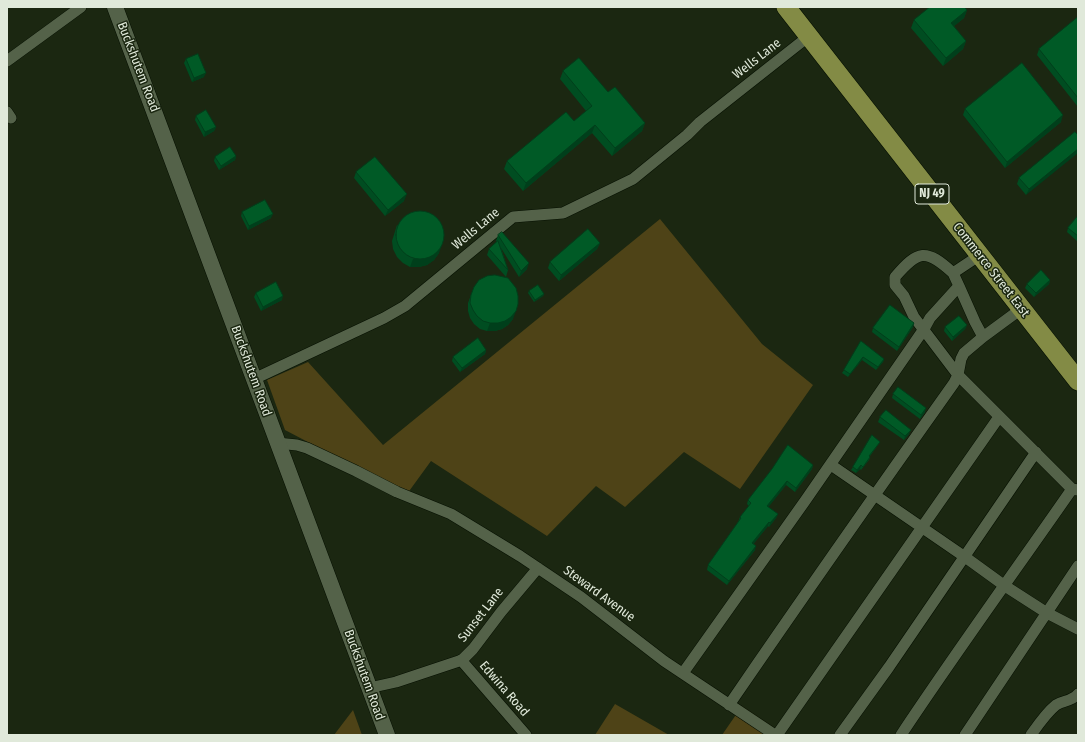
<!DOCTYPE html>
<style>
body{margin:0}
#map{position:relative;width:1085px;height:742px;overflow:hidden;background:#1b2711;font-family:"Fira Sans Condensed",sans-serif}
canvas{display:block}
.frame{position:absolute;inset:0;border:8px solid #e0e9da;pointer-events:none}
</style>
<div id="map">
<canvas width="1085" height="742"></canvas>
<div class="frame"></div>
</div>
<script>
const g = document.querySelector('canvas').getContext('2d');
g.lineJoin = 'round';
function fill(path, color) { g.fillStyle = color; g.fill(path, 'evenodd'); }
function strokePath(path, color, width, dash) { g.strokeStyle = color; g.lineWidth = width; g.lineCap = dash ? 'butt' : 'round'; g.setLineDash(dash || []); g.stroke(path); }
function label(font, color, halo, rows, align = 'center') {
  g.font = font + ' "Fira Sans Condensed",sans-serif'; g.lineWidth = 3; g.setLineDash([]); g.textBaseline = 'middle'; g.strokeStyle = halo; g.fillStyle = color; for (const [text, x, y, turn = 0] of rows) {
    g.save(); g.translate(x, y); g.rotate((+turn || 0) * Math.PI / 180); g.textAlign = isNaN(turn) ? turn : align; if (halo) g.strokeText(text, 0, 0); g.fillText(text, 0, 0); g.restore();
  }
}
fill(new Path2D(`
 M660 219 762 344 813 385 740 489 684 452 625 507 596 486 547 536 431 461 407 494 285 430 267 380 308 362 383 445Z
 M615 704 669 735H595Z
 M742 706 785 735H722Z
 M353 710 362 735H334Z`), '#4e4317');
const minor = new Path2D(`
 M7 61 81 7
 M7 112 11 118
 M980 255 953 273C926 248 918 250 895 277V285L904 296 914 317 958 375 1072 489 1078 490
 M959 286 975 322 983 337
 M254 379 384 318 405 306 513 217 563 213 633 179 687 135 700 122 809 36
 M277 443 297 445 307 448 356 471 397 492 451 514 520 556 581 597 664 661 775 735
 M831 465 965 557 1005 586 1047 613 1078 629
 M461 660 526 735
 M683 673 805 501 924 329 930 318 959 286 953 273
 M369 688 396 682 462 660 473 649 501 612 538 568
 M729 705C803 597 878 490 954 383L958 375 961 359 964 353 983 337 1021 309
 M777 735 999 417
 M840 735 889 667 1036 452
 M901 735C956 652 1015 571 1072 489
 M965 735 1078 566
 M1031 735C1038 725 1046 713 1056 705 1063 700 1071 702 1078 694`);
const secondary = new Path2D(`
 M115 7 387 735`);
const trunk = new Path2D(`
 M786 7 1078 381`);
strokePath(minor, '#061000', 12);
strokePath(secondary, '#061000', 17);
strokePath(trunk, '#061000', 20);
strokePath(minor, '#546249', 11);
strokePath(secondary, '#546249', 16);
strokePath(trunk, '#838b45', 19);
fill(new Path2D(`
 M967 10 964 18 954 26 966 41 963 49 943 66 911 28 914 20Z
 M1078 17V107L1037 55 1039 49Z
 M186 59 204 77 192 82 184 63Z
 M563 71 608 92 645 123 642 131 612 156 592 133 523 191 504 169 507 161 574 121 586 111 560 79Z
 M965 109 1061 122 1005 168 963 115Z
 M196 116 216 127 214 131 204 137 195 120Z
 M1075 132 1026 195 1017 184 1019 178Z
 M236 156 235 160 219 170 214 161 215 157Z
 M356 172 404 201 385 216 354 178Z
 M242 212 271 218 248 230 241 216Z
 M1078 218V240L1077 241 1067 232 1068 228Z
 M397 225 439 253 434 260 427 265 419 267H410L403 263 397 257 393 249 392 241Z
 M498 235 527 269 519 277 501 248 508 270 506 277 487 255 489 249 497 242 496 241Z
 M600 243 597 249 559 281 548 268 550 262Z
 M1050 280 1049 284 1034 297 1025 288 1027 284Z
 M474 287 513 319 508 325 502 329 495 331H487L480 329 474 324 470 318 468 311V303Z
 M529 291 544 294 543 296 534 302 528 293Z
 M256 293 282 300 261 311 254 297Z
 M914 323 913 327 897 351 872 332 873 328Z
 M967 325 965 329 952 341 944 331 945 327Z
 M861 341 884 359 883 362 876 370 862 360 848 377 842 373 844 370Z
 M486 350 485 354 460 372 452 361 453 357Z
 M893 394 925 412 920 419 892 398Z
 M880 417 909 434 904 440 878 422Z
 M878 445 870 456V457L869 460 861 470 860 469 856 473 851 470 853 467Z
 M813 465 812 469 795 492 786 485 768 507 778 514 776 518 769 527 768 526 754 543 755 550 727 585 707 570 708 565 738 522 740 517 749 506 747 504 748 500Z`), '#004d21');
fill(new Path2D(`
 M967 10 964 18 948 31 951 23Z
 M966 41 963 49 943 66 946 58Z
 M206 73 204 77 192 82 194 78Z
 M1063 115 1061 122 1005 168 1007 162Z
 M645 123 642 131 612 156 615 148Z
 M595 125 592 133 523 191 526 183Z
 M216 127 214 131 204 137 205 132Z
 M1078 149V153L1026 195 1029 189Z
 M236 156 235 160 219 170 221 166Z
 M407 194 404 201 385 216 388 210Z
 M273 214 271 218 248 230 249 226Z
 M600 243 597 249 559 281 561 275Z
 M442 245 439 253 434 260 427 265 419 267H410L413 259Z
 M529 263 527 269 519 277 521 271Z
 M1050 280 1049 284 1034 297 1036 293Z
 M544 294 543 296 534 302 535 300Z
 M283 296 282 300 261 311 263 307Z
 M516 311 513 319 508 325 502 329 495 331H487L490 323Z
 M914 323 913 327 897 351 899 347Z
 M967 325 965 329 952 341 953 337Z
 M486 350 485 354 460 372 462 368Z
 M863 357 862 360 848 377 850 374Z
 M884 359 883 362 876 370 878 367Z
 M926 408 925 412 920 419 921 415Z
 M911 430 909 434 904 440 905 436Z
 M813 465 812 469 795 492 796 488Z
 M861 465 860 469 856 473 857 470Z
 M787 481 786 485 766 510 767 506Z
 M778 514 776 518 769 527 770 523Z
 M769 522 768 526 751 547 752 543Z
 M756 546 755 550 727 585 729 581Z`), '#003f1b');
const building = new Path2D(`
 M930 7H964L967 10 951 23 966 41 946 58 914 20Z
 M1078 17V98L1039 49Z
 M198 54 206 73 194 78 186 59Z
 M579 58 608 92 615 87 645 123 615 148 595 125 526 183 507 161 566 112 574 121 592 106 563 71Z
 M1022 63 1063 115 1007 162 965 109Z
 M206 110 216 127 205 132 196 116Z
 M1075 132 1078 135V149L1029 189 1019 178Z
 M230 147 236 156 221 166 215 157Z
 M375 157 407 194 388 210 356 172Z
 M265 200 273 214 249 226 242 212Z
 M396 235a24 24 0 1 1 48 0a24 24 0 1 1-48 0Z
 M1077 217 1078 218V236L1068 228Z
 M588 229 600 243 561 275 550 262Z
 M502 232 529 263 521 271 498 235Z
 M498 241 508 270 489 249Z
 M1041 270 1050 280 1036 293 1027 284Z
 M495 275 508 278 516 288 518 296V304L516 311 511 317 505 321 498 323H490L483 321 477 316 473 310 470 303 471 295 474 287 479 280 487 276Z
 M276 282 283 296 263 307 256 293Z
 M538 285 544 294 535 300 529 291Z
 M890 305 914 323 899 347 873 328Z
 M959 316 967 325 953 337 945 327Z
 M478 338 486 350 462 368 453 357Z
 M861 341 884 359 878 367 863 357 850 374 844 370Z
 M898 387 926 408 921 415 893 394Z
 M886 410 911 430 905 436 880 417Z
 M872 435 880 442 869 456 870 457 863 467 861 465 857 470 853 467Z
 M788 445 813 465 796 488 787 481 767 506 778 514 770 523 769 522 752 543 756 546 729 581 708 565 741 518 740 517 751 503 748 500 772 469Z`);
fill(building, '#005a26');
strokePath(building, '#003f1b', 1);
for (const [x, y, w] of [
 [932,194,34]
]) { const box = new Path2D(); box.roundRect(x - w / 2, y - 10, w, 20, 3); g.fillStyle = '#1b2711'; g.fill(box); strokePath(box, '#e0e9da', 1); }
label('bold 12px', '#e0e9da', null, [
 ["NJ 49",932,194]
]);
label('13px', '#e0e9da', '#1b2711', [
 ["Wells Lane",757,59,-38],
 ["Buckshutem Road",138,67,69],
 ["Wells Lane",476,229,-40],
 ["Commerce Street East",991,270,52],
 ["Buckshutem Road",251,371,70],
 ["Steward Avenue",599,594,36],
 ["Sunset Lane",481,615,-52],
 ["Buckshutem Road",364,675,70],
 ["Edwina Road",504,689,49]
]);
</script>
